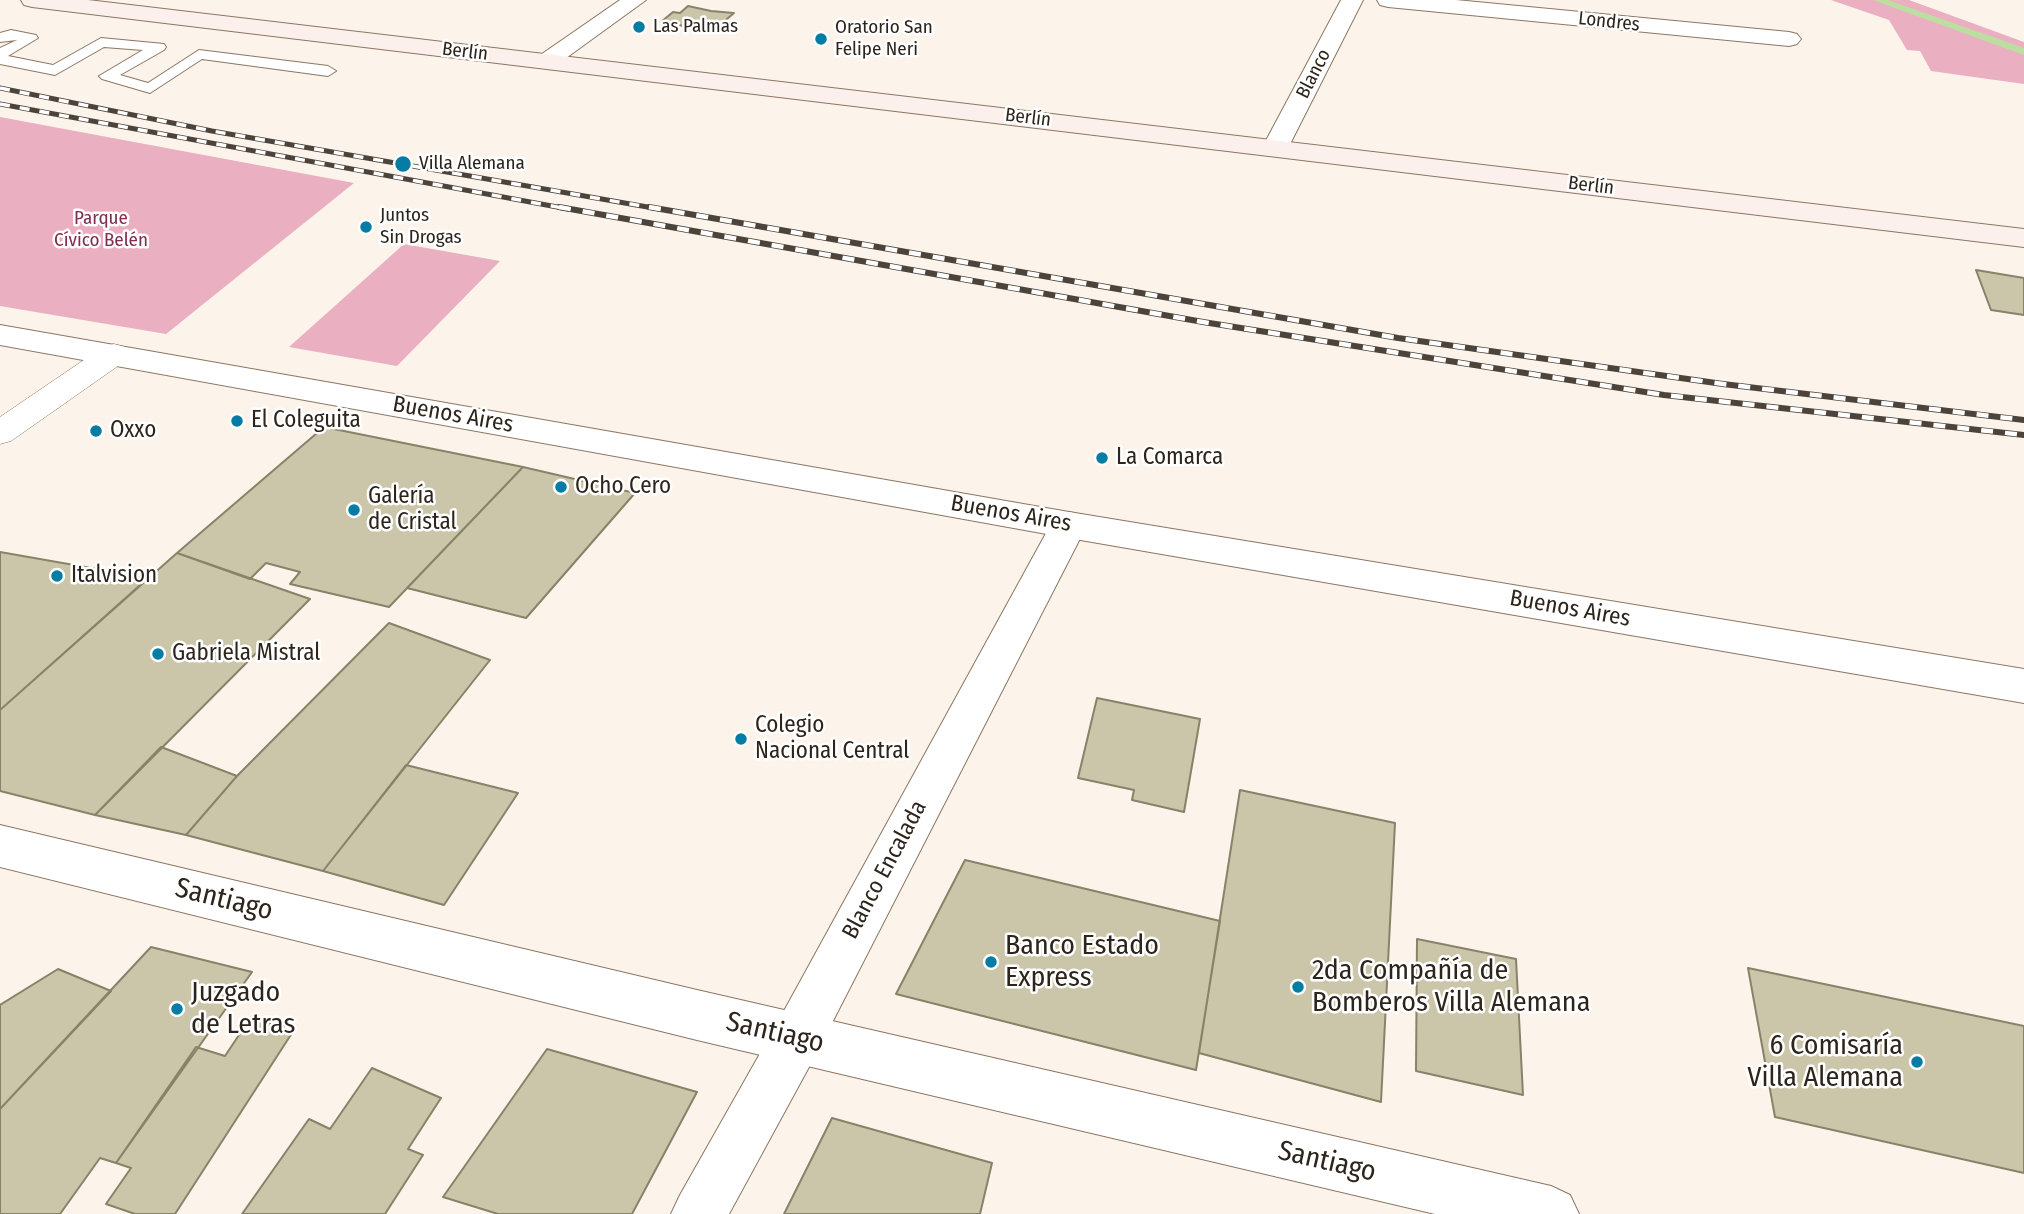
<!DOCTYPE html>
<meta charset="utf-8">
<style>
body{margin:0}
canvas{display:block;background:#fcf3ea}
</style>
<canvas width="2024" height="1214"></canvas>
<script>
const g = document.querySelector('canvas').getContext('2d');
g.lineJoin = 'round';
function fill(path, color) { g.fillStyle = color; g.fill(path, 'evenodd'); }
function strokePath(path, color, width, dash) { g.strokeStyle = color; g.lineWidth = width; g.lineCap = dash ? 'butt' : 'round'; g.setLineDash(dash || []); g.stroke(path); }
function label(font, color, halo, rows, align = 'center') {
  g.font = font + ' "Fira Sans Condensed",sans-serif'; g.lineWidth = 5; g.setLineDash([]); g.textBaseline = 'middle'; g.strokeStyle = halo; g.fillStyle = color; for (const [text, x, y, turn = 0] of rows) {
    g.save(); g.translate(x, y); g.rotate((+turn || 0) * Math.PI / 180); g.textAlign = isNaN(turn) ? turn : align; if (halo) g.strokeText(text, 0, 0); g.fillText(text, 0, 0); g.restore();
  }
}
fill(new Path2D(`
 M1831 0H1909L2024 42V84L1931 71 1920 51 1907 50 1889 20Z
 M0 117 354 183 166 334 0 306Z
 M404 244 500 261 397 366 289 347Z`), '#eaafc0');
fill(new Path2D(`
 M1873 0H1888L2024 48V55Z`), '#bddea1');
const building = new Path2D(`
 M688 6 711 11 734 13 713 31 661 22 673 12 680 13Z
 M1976 270 2024 278V315L1991 310Z
 M324 427 523 467 389 607 290 584 300 572 266 563 250 579 177 553Z
 M523 467 635 493 526 618 407 588Z
 M0 552 148 578 0 710Z
 M177 553 310 599 95 815 0 791V710Z
 M389 623 490 660 323 871 186 835 237 776Z
 M1097 698 1200 719 1184 812 1132 800 1134 790 1078 778Z
 M161 747 237 776 186 835 95 815Z
 M406 765 518 793 444 905 323 871Z
 M1240 790 1395 823 1381 1102 1199 1053Z
 M965 860 1220 921 1196 1070 896 994Z
 M1417 939 1516 959 1523 1095 1416 1071Z
 M151 947 252 972 116 1163 100 1158 60 1214H0V1109Z
 M1748 968 2024 1026V1173L1775 1117Z
 M58 969 111 991 0 1109V1005Z
 M251 1017 294 1030 175 1214H135L106 1204 131 1168 116 1163 196 1047 225 1056Z
 M547 1049 697 1092 632 1214H498L443 1197Z
 M372 1068 441 1098 408 1149 423 1155 385 1214H242L309 1119 330 1129Z
 M832 1118 992 1163 980 1214H784Z`);
fill(building, '#cbc5a9');
strokePath(building, '#888268', 2);
const service = new Path2D(`
 M11 30 36 35 38 38 8 56 53 65 101 38 164 44 166 47 164 50 120 75 148 83 199 50 328 66 336 71 328 76 202 59 150 93 102 79 99 76 143 50 104 47 55 75 0 64V48L17 40 0 42V33Z`);
const pedestrian = new Path2D(`
 M114 344 125 347 129 354 125 361 11 441 0 444V417L103 347Z`);
const minor = new Path2D(`
 M620 0H646L555 66H539L535 61 539 56Z
 M1341 0H1363L1288 148 1284 154 1275 156 1266 154 1262 148Z
 M1377 0H1456L1789 32 1797 34 1801 39 1797 44 1789 46 1388 7 1380 5Z
 M1069 512 1082 515 1087 525 815 1056 729 1214H671L680 1195 779 1020 1056 515Z`);
const tertiary = new Path2D(`
 M0 325 1069 512 2024 669V703L1069 538 0 345Z
 M0 825 697 990 1551 1186 1570 1195 1579 1214H1435L697 1040 0 867Z`);
const secondary = new Path2D(`
 M21 0H88L2024 229V247L32 7 24 5Z`);
strokePath(service, '#8b7763', 2);
strokePath(pedestrian, '#8b7763', 1);
strokePath(minor, '#8b7763', 2);
strokePath(tertiary, '#8b7763', 2);
strokePath(secondary, '#8b7763', 2);
fill(service, '#fff');
fill(pedestrian, '#fff');
fill(minor, '#fff');
fill(tertiary, '#fff');
fill(secondary, '#fcf0ed');
const railFar1 = new Path2D(`
 M0 88 212 131 659 209
 M0 104 568 209`);
const rail = new Path2D(`
 M559 207 1203 322 1664 395 2024 435
 M649 207 1398 338 1723 384 2024 420`);
strokePath(railFar1, '#4c443b', 5);
strokePath(rail, '#4c443b', 6);
strokePath(railFar1, '#fff', 3.5, [10]);
strokePath(rail, '#fff', 4.5, [12]);
for (const [x, y, r, color] of [
 [639,27,7,"#047ca4"],
 [821,39,7,"#047ca4"],
 [403,164,9,"#047ca4"],
 [366,227,7,"#047ca4"],
 [237,421,7,"#047ca4"],
 [96,431,7,"#047ca4"],
 [1102,458,7,"#047ca4"],
 [561,487,7,"#047ca4"],
 [354,510,7,"#047ca4"],
 [57,576,7,"#047ca4"],
 [158,654,7,"#047ca4"],
 [741,739,7,"#047ca4"],
 [991,962,7,"#047ca4"],
 [1298,987,7,"#047ca4"],
 [177,1009,7,"#047ca4"],
 [1917,1062,7,"#047ca4"]
]) { const dot = new Path2D(); dot.arc(x, y, r, 0, 2 * Math.PI); g.fillStyle = color; g.fill(dot); strokePath(dot, '#fff', 2.5); }
label('19px', '#2d251c', '#fff', [
 ["Londres",1609,22,6],
 ["Berlín",465,52,7],
 ["Blanco",1314,74,-63],
 ["Berlín",1028,118,7],
 ["Berlín",1591,186,7]
]);
label('19px', '#2d251c', '#fff', [
 ["Las Palmas",653,27],
 ["Oratorio San",835,28],
 ["Felipe Neri",835,50],
 ["Villa Alemana",419,164],
 ["Juntos",380,216],
 ["Sin Drogas",380,238]
], 'left');
label('19px', '#812e4d', '#fff', [
 ["Parque",101,219],
 ["Cívico Belén",101,241]
]);
label('23px', '#2d251c', '#fff', [
 ["Buenos Aires",453,415,10],
 ["Buenos Aires",1011,514,10],
 ["Buenos Aires",1570,609,10],
 ["Blanco Encalada",885,870,-62]
]);
label('23px', '#2d251c', '#fff', [
 ["El Coleguita",251,421],
 ["Oxxo",110,431],
 ["La Comarca",1116,458],
 ["Ocho Cero",575,487],
 ["Galería",368,497],
 ["de Cristal",368,523],
 ["Italvision",71,576],
 ["Gabriela Mistral",172,654],
 ["Colegio",755,726],
 ["Nacional Central",755,752]
], 'left');
label('28px', '#2d251c', '#fff', [
 ["Santiago",224,900,14],
 ["Santiago",775,1033,13],
 ["Santiago",1327,1162,13]
]);
label('28px', '#2d251c', '#fff', [
 ["Banco Estado",1005,946],
 ["Express",1005,978],
 ["2da Compañía de",1312,971],
 ["Bomberos Villa Alemana",1312,1003],
 ["Juzgado",191,993],
 ["de Letras",191,1025],
 ["6 Comisaría",1903,1046,"right"],
 ["Villa Alemana",1903,1078,"right"]
], 'left');
</script>
